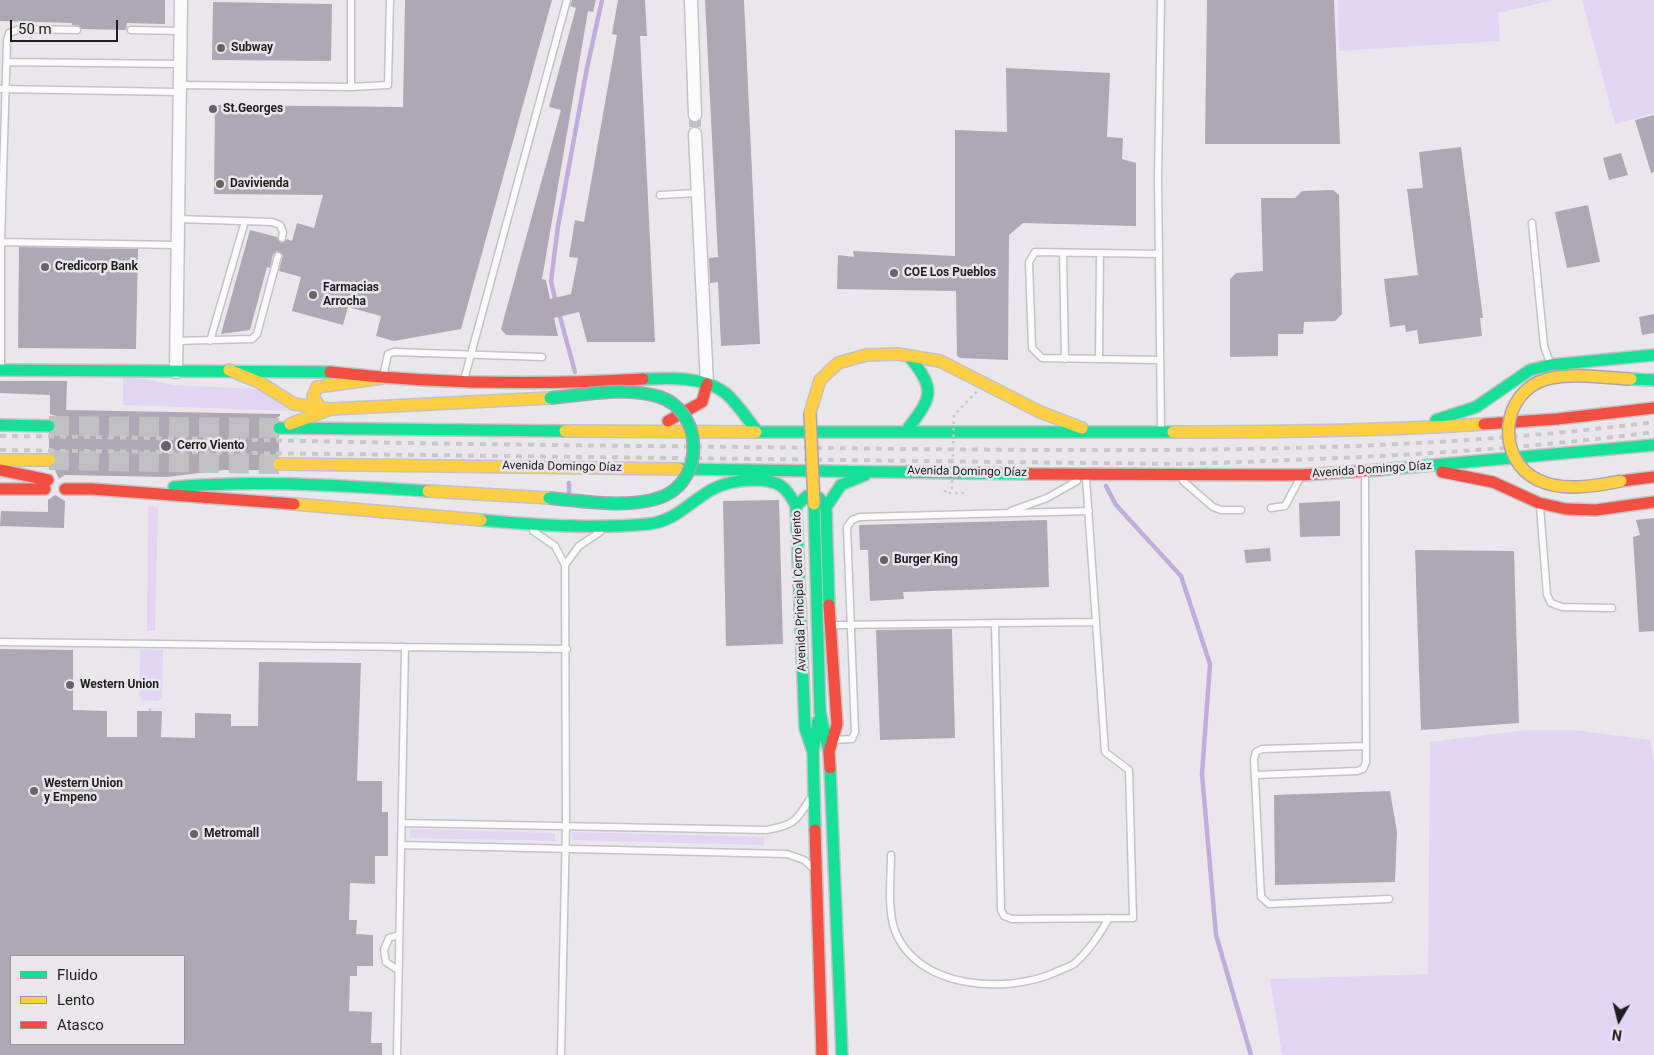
<!DOCTYPE html>
<meta charset="utf-8">
<style>
body{margin:0}
#map{position:relative;width:1654px;height:1055px;overflow:hidden;background:#e9e7eb;font-family:Roboto,sans-serif}
canvas{display:block}
.legend{position:absolute;left:10px;top:955px;width:175px;height:90px;box-sizing:border-box;background:#e9e6ec;border:1px solid #98969a;margin:0;padding:6px 9px;list-style:none;font-size:15px;color:#1e1e20}
.legend li{display:flex;align-items:center;gap:10px;height:25px}
.legend b{width:25px;border:1px solid #98969a}
.north{position:absolute;left:1594px;top:995px;width:50px;height:50px;-webkit-text-stroke:4px #e9e6ec;paint-order:stroke;rotate:188deg;font-size:14px;font-weight:700;line-height:20px;text-align:center;color:#1e1e20}
.north::after{content:'';display:block;margin:auto;width:18px;height:22px;background:#1e1e20;clip-path:polygon(50% 0,100% 100%,50% 72%,0 100%)}
.scale{position:absolute;left:10px;top:20px;width:108px;height:22px;box-sizing:border-box;border:2px solid #1e1e20;border-top:0;padding-left:6px;font-size:15px;line-height:18px;white-space:nowrap;color:#1e1e20;-webkit-text-stroke:4px #e9e6ec;paint-order:stroke}
</style>
<div id="map">
<canvas width="1654" height="1055"></canvas>
<ul class="legend">
<li><b style="height:6px;background:#16e098"></b>Fluido</li>
<li><b style="height:6px;background:#ffcf43"></b>Lento</li>
<li><b style="height:6px;background:#f24e42"></b>Atasco</li>
</ul>
<div class="north">N</div>
<div class="scale">50 m</div>
</div>
<script>
const g = document.querySelector('canvas').getContext('2d');
g.lineJoin = 'round';
function fill(path, color) { g.fillStyle = color; g.fill(path, 'evenodd'); }
function strokePath(path, color, width, dash) { g.strokeStyle = color; g.lineWidth = width; g.lineCap = dash ? 'butt' : 'round'; g.setLineDash(dash || []); g.stroke(path); }
function label(font, color, halo, rows, align = 'center') {
  g.font = font + ' Roboto,sans-serif'; g.lineWidth = 5; g.setLineDash([]); g.textBaseline = 'middle'; g.strokeStyle = halo; g.fillStyle = color; for (const [text, x, y, turn = 0] of rows) {
    g.save(); g.translate(x, y); g.rotate((+turn || 0) * Math.PI / 180); g.textAlign = isNaN(turn) ? turn : align; if (halo) g.strokeText(text, 0, 0); g.fillText(text, 0, 0); g.restore();
  }
}
fill(new Path2D(`
 M1338 0H1554L1498 13 1500 41 1339 51Z
 M1582 0H1654V113L1615 124Z
 M123 378 146 379 173 385 259 389 293 411 123 405Z
 M158 506 155 631H147L148 507Z
 M140 649 163 650 162 696 158 701 142 700 139 695Z
 M1527 730H1574L1650 740 1654 761V1055H1282L1270 979 1428 974 1430 742Z
 M410 829 555 833V841L410 838Z
 M572 832 764 837V845L572 840Z`), '#e2d5f4');
strokePath(new Path2D(`
 M556 303 551 281 558 226 587 68 602 0
 M559 313 575 372
 M1106 486 1116 505 1181 576 1210 664 1202 774 1216 935 1251 1055
 M569 494V483`), '#c0aeda', 4.5);
fill(new Path2D(`
 M0 0H165V24L127 23 126 30 82 29 79 26 72 25V23L0 21Z
 M405 0H552L461 329 394 341 376 336 381 316 348 307 343 325 292 311 301 277 279 271 283 255 277 251 273 254 270 268 267 267 250 330 221 334 250 230 277 237 281 243 287 239 292 241 297 223 314 228 323 195 214 194 215 105 403 107Z
 M572 0H596L593 12 588 11 542 279 546 280 550 299 571 294 578 258 569 257 575 220 584 222 617 35 612 34 618 0H645L647 36H640L655 342H587L579 312 554 318 558 336 506 335 501 329 561 110 549 107 576 8 570 6Z
 M705 0H744L760 344 721 346 718 282 710 283 709 258 718 257Z
 M1207 0H1334L1340 144H1205Z
 M213 2 332 4 331 61 212 60Z
 M1006 68 1110 73 1107 137 1123 138 1122 159 1136 163V226L1023 223 1009 235 1008 360 960 358 957 356 956 291 837 289 838 255 854 257 853 251 955 256V130L1007 132Z
 M1654 115V172L1651 173 1635 120Z
 M1461 147 1483 318H1480L1482 336 1419 344 1417 330 1406 332 1405 325 1390 327 1384 279 1418 275 1407 189 1423 188 1419 152Z
 M1621 153 1628 175 1609 180 1603 158Z
 M1333 190 1339 195 1342 314 1335 321 1304 322 1303 334H1278V356L1230 357V279L1236 273 1263 271 1261 198H1295L1302 191Z
 M1588 205 1600 262 1567 268 1555 212Z
 M19 247 138 249 136 349 18 348Z
 M1654 314V333L1642 335 1639 317Z
 M0 381H67L66 410 280 414V416L269 422 267 427 269 434 279 440V452L269 458V470H224L167 477 65 475 59 479 55 470 59 465 61 460 55 450 49 448V438L59 433 61 426 56 416 50 414V395L0 393Z
 M55 495 65 501 64 528 0 526 1 511 48 512V500Z
 M779 500 783 644 726 646 723 501Z
 M1340 501V536L1300 537 1299 503Z
 M1654 518V631L1639 632 1633 537 1640 535 1636 520Z
 M1047 520 1049 587 903 592 904 599 870 601 868 550H860L859 525Z
 M1270 548 1271 561 1246 563 1244 550Z
 M1415 550 1514 551 1519 723 1421 730Z
 M952 629 955 738 880 740 876 630Z
 M0 649 73 650V710L107 711V737H137V711H162L161 737 195 738V713L231 714V726H258L259 662 361 663 357 781H382V812H388V856H375V884L350 883 349 920H357L356 934 373 935V966H357V976H350L349 1011 372 1012 371 1043H382V1055H0ZM11 956H184V1044H11Z
 M1390 791 1397 832 1395 882 1275 885 1274 795Z`), '#aea8b5');
strokePath(new Path2D(`
 M695 115V134`), '#c0bfc2', 12, [12, 6]);
strokePath(new Path2D(`
 M49 426 279 428
 M49 460 279 464`), '#c0bfc2', 20, [20, 10]);
const lane = new Path2D(`
 M131 30 180 31
 M8 62 180 64
 M180 85 351 87 388 85 390 0
 M351 87V0
 M0 89 179 92
 M660 195 697 193
 M178 219 272 222 280 225 283 232 282 238
 M1532 223 1544 346 1550 363
 M0 242 177 245
 M1063 253 1065 359
 M1159 254 1035 252 1029 262 1032 348 1042 358 1160 360
 M176 341 252 339 257 334 278 256
 M210 341 245 221
 M1099 359 1100 253
 M1 369V242L7 41 9 33 20 29 77 30
 M383 377 388 354 394 352 542 357
 M464 380 567 0
 M1161 428 1158 178 1161 0
 M1183 481 1213 507 1221 510H1241
 M1540 507 1547 595 1551 603 1562 607 1612 608
 M1271 508 1285 506 1300 478
 M1011 511 1047 498 1077 481
 M533 531 555 546 565 565 566 827 561 1055
 M565 565 579 546 600 532
 M995 623 1001 910 1004 916 1012 919 1133 918 1129 770 1105 752 1086 478
 M831 625 1096 622
 M0 642 567 649
 M834 740 852 739 855 732 847 527 852 520 860 517 1089 511
 M1366 746 1262 749 1256 752 1254 759 1261 897 1269 904 1389 899
 M1256 775 1357 771 1363 769 1366 762 1365 474
 M402 823 766 830C791 826 797 822 809 800
 M401 845 787 854 804 860 813 868
 M891 855C891 879 887 908 895 931 918 990 1008 994 1056 972 1062 969 1069 967 1074 964 1088 952 1100 934 1109 918
 M398 970 386 962 384 950 389 938 399 935
 M397 1055 405 647`);
const street = new Path2D(`
 M691 0 695 115
 M695 134 707 384
 M176 372 181 0`);
const fast = new Path2D(`
 M0 370 330 372
 M643 379C667 378 702 376 724 392 736 401 747 419 757 431
 M1631 379 1654 380
 M1436 420 1476 407 1530 370 1550 365 1654 355
 M0 425 49 426
 M279 428 565 431
 M906 431C932 397 937 391 909 356
 M756 432H1173
 M679 469 1030 474
 M1379 470 1654 445
 M174 487C259 479 343 486 428 491
 M814 504 820 712 829 752
 M826 507 841 485 865 475
 M481 520C533 525 597 529 648 524 674 522 690 502 711 490 725 482 739 480 755 480 778 480 786 486 796 506
 M813 752 818 721
 M830 768 842 1055
 M815 830 813 752 805 728 796 506 807 496 819 498 826 507 829 605`);
const slow = new Path2D(`
 M229 370 259 382 294 404 329 409
 M320 408 313 396 317 387 382 378
 M810 413 820 380 838 363 866 355 898 354 940 361 1040 412 1082 428
 M290 424 331 409 550 398
 M565 431 756 432
 M1173 432C1277 432 1380 431 1484 424
 M0 460H49
 M279 464 679 469
 M428 491 549 498
 M294 504 481 520`);
const jam = new Path2D(`
 M330 372C433 384 539 385 643 379
 M668 421 702 402 707 384
 M1484 424 1557 419 1654 408
 M0 470 48 480
 M1442 472 1493 482 1539 503 1566 509 1596 510 1654 502
 M1030 474 1302 475 1379 470
 M1621 481 1654 477
 M0 489H45
 M65 489H92L294 504
 M829 605 837 724 829 752 830 768
 M815 830 822 1055`);
strokePath(lane, '#c4c2c5', 9);
strokePath(street, '#c4c2c5', 15);
strokePath(fast, '#c4c2c5', 14);
strokePath(slow, '#c4c2c5', 14);
strokePath(jam, '#c4c2c5', 14);
strokePath(new Path2D(`
 M945 490V493H965L966 490
 M0 518H1
 M150 711V705`), '#c6c5c7', 2.5, [2.5, 4]);
strokePath(lane, '#fcfbfc', 6);
strokePath(street, '#fcfbfc', 12);
strokePath(fast, '#16e098', 11);
strokePath(slow, '#ffcf43', 11);
strokePath(jam, '#f24e42', 11);
strokePath(new Path2D(`
 M0 436C158 437 316 442 474 444 618 446 762 447 907 449 1156 451 1406 454 1654 422
 M0 450 1176 464C1336 459 1495 453 1654 432`), '#c8c8c8', 4, [6, 6]);
const fastBridge = new Path2D(`
 M549 498C583 501 635 510 666 495 705 476 702 411 660 397 626 386 585 395 550 398`);
const slowBridge = new Path2D(`
 M810 413 814 504
 M1621 481C1595 486 1563 492 1538 480 1495 459 1500 392 1547 379 1574 372 1604 378 1631 379`);
strokePath(fastBridge, '#aaa3b3', 14, []);
strokePath(slowBridge, '#aaa3b3', 14, []);
strokePath(new Path2D(`
 M952 489 954 415 985 383`), '#c6c5c7', 2.5, [2.5, 4]);
strokePath(fastBridge, '#16e098', 11);
strokePath(slowBridge, '#ffcf43', 11);
for (const [x, y, r, color] of [
 [221,48,5,"#656467"],
 [213,109,5,"#656467"],
 [220,184,5,"#656467"],
 [45,267,5,"#656467"],
 [894,273,5,"#656467"],
 [313,295,5,"#656467"],
 [166,446,6,"#656467"],
 [884,560,5,"#656467"],
 [70,685,5,"#656467"],
 [34,791,5,"#656467"],
 [194,834,5,"#656467"]
]) { const dot = new Path2D(); dot.arc(x, y, r, 0, 2 * Math.PI); g.fillStyle = color; g.fill(dot); strokePath(dot, '#e9e6ec', 2); }
label('bold 12px', '#1e1e20', '#e9e6ec', [
 ["Subway",231,48],
 ["St.Georges",223,109],
 ["Davivienda",230,184],
 ["Credicorp Bank",55,267],
 ["COE Los Pueblos",904,273],
 ["Farmacias",323,288],
 ["Arrocha",323,302],
 ["Cerro Viento",177,446],
 ["Burger King",894,560],
 ["Western Union",80,685],
 ["Western Union",44,784],
 ["y Empeno",44,798],
 ["Metromall",204,834]
], 'left');
label('12px', '#1e1e20', '#e9e6ec', [
 ["Avenida Domingo Díaz",562,467,1],
 ["Avenida Domingo Díaz",1372,470,-4],
 ["Avenida Domingo Díaz",967,472,1],
 ["Avenida Principal Cerro Viento",800,591,-92]
]);
</script>
